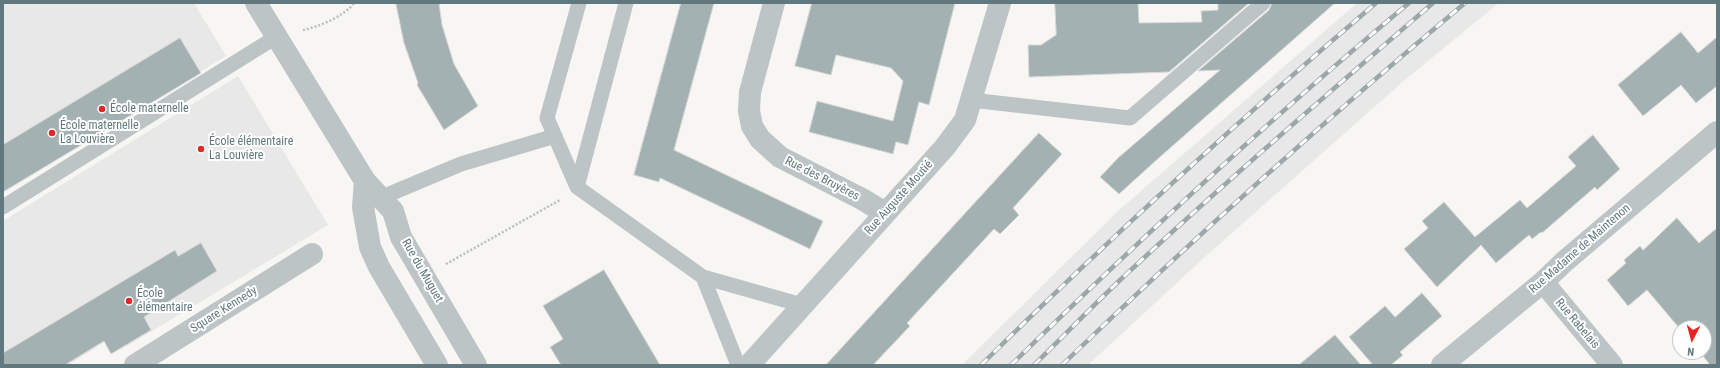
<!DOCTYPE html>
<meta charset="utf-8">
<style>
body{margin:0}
#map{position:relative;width:1720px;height:368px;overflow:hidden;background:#f7f6f3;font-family:"Roboto Condensed",sans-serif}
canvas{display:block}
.frame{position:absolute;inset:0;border:4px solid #61797e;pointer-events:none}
.north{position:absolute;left:1672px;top:320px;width:40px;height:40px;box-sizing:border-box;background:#fff;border:1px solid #c0c9cb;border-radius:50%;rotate:186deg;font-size:11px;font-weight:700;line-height:16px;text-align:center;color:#61797e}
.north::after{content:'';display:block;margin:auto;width:14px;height:18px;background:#e42726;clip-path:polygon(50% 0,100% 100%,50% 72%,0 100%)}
</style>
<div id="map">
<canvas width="1720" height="368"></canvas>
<div class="frame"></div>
<div class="north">N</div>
</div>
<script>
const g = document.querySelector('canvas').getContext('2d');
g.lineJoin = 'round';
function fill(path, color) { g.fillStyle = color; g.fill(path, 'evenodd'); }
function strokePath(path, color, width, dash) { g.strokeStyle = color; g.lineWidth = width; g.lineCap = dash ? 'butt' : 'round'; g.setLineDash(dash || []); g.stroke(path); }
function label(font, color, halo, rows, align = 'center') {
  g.font = font + ' "Roboto Condensed",sans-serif'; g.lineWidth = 4; g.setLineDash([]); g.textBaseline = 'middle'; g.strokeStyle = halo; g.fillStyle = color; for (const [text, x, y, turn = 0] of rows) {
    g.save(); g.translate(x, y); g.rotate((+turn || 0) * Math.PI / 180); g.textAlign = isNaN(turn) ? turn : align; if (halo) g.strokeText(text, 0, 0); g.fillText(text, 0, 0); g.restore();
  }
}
fill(new Path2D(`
 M3 3H194L226 56 3 192Z
 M1357 3H1499L1406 79 1207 255 1088 365H962L1117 212Z
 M238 76 328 225 127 346 119 333 68 365H3V221Z`), '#e7e8e7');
const building = new Path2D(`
 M396 3H439L442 25 454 64 478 106 444 130 417 85 418 83 404 43Z
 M681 3H714L674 150 823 221 810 249 660 178 659 182 634 175Z
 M812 3H955L929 105 919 102 908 145 896 142 893 154 809 132 817 101 893 121 903 81 891 68 836 55 831 75 795 66Z
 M1055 3H1138L1139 23 1202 22 1201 11 1218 10V3H1249L1169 72 1029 77 1028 45H1041L1056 35Z
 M1272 3H1335L1161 156 1119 194 1100 177 1118 158 1220 70 1198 71 1269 10Z
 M1681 32 1698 53 1717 37V86L1696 103 1681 85 1643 116 1618 85Z
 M180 38 201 73 3 192V145Z
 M1039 133 1062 154 1013 208 1019 215 1000 234 994 229 907 323 910 326 873 365H826Z
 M1593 135 1620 169 1597 190 1595 187 1542 233 1541 232 1532 239 1529 235 1496 263 1481 245 1437 287 1404 249 1428 228 1422 221 1444 202 1475 237 1520 200 1527 208 1576 166 1568 157Z
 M1677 218 1699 243 1717 228V365H1710L1700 352H1704V328L1680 329 1647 290 1628 306 1607 280 1626 263 1624 260 1640 246 1643 250Z
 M201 243 217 271 144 317 151 330 111 354 104 341 65 365H3V353L175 250 178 256Z
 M604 270 660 365H561L550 347 563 339 543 306Z
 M1422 293 1442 316 1400 352 1403 355 1391 365H1373L1349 337 1385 306 1395 317Z
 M1335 335 1361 365H1299Z`);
fill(building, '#a4b1b3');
strokePath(building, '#d8d8d6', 1);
strokePath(new Path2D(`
 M303 30C318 27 345 16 354 3
 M446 264 560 200`), '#b9bebf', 2.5, [2, 2]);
strokePath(new Path2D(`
 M579 3 547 118 577 187 703 277 738 365
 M971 100 1130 118 1263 3
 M577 187 626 3
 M380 198 461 164 555 136
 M3 207 276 37
 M703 277 802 305`), '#bdc4c6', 15);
strokePath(new Path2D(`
 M135 365 312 254`), '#bdc4c6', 22);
strokePath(new Path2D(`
 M256 3 365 181 393 211 401 237 476 365
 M774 3 750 92 749 111 752 126 760 139 780 157 862 199 885 213
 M365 181 363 207 370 247 379 267 437 365
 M1543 282 1612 365
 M749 365 945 147 965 120 1000 3
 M1442 365 1543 282 1565 261 1717 132`), '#bdc4c6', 22);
const rail = new Path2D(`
 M981 365C1108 240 1240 119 1376 3
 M1011 365C1139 240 1271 118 1409 3
 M1034 365C1067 333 1099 299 1133 268 1231 177 1332 90 1433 3
 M1062 365C1192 240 1326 119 1465 3`);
strokePath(rail, '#9ca7aa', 4.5);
strokePath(rail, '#fff', 3, [9]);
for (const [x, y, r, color] of [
 [102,109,4,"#e42726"],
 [52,133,4,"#e42726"],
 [201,149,4,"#e42726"],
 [129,301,4,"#e42726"]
]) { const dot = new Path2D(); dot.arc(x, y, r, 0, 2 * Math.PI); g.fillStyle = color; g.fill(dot); strokePath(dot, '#fff', 1.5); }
label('12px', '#61797e', '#fff', [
 ["École maternelle",110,109],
 ["École maternelle",60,126],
 ["La Louvière",60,140],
 ["École élémentaire",209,142],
 ["La Louvière",209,156],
 ["École",137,294],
 ["élémentaire",137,308]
], 'left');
label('12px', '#61797e', '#fff', [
 ["Rue des Bruyères",822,179,27],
 ["Rue Auguste Moutié",899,198,-48],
 ["Rue Madame de Maintenon",1580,249,-41],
 ["Rue du Muguet",422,271,60],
 ["Square Kennedy",224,310,-32],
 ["Rue Rabelais",1577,324,50]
]);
</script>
